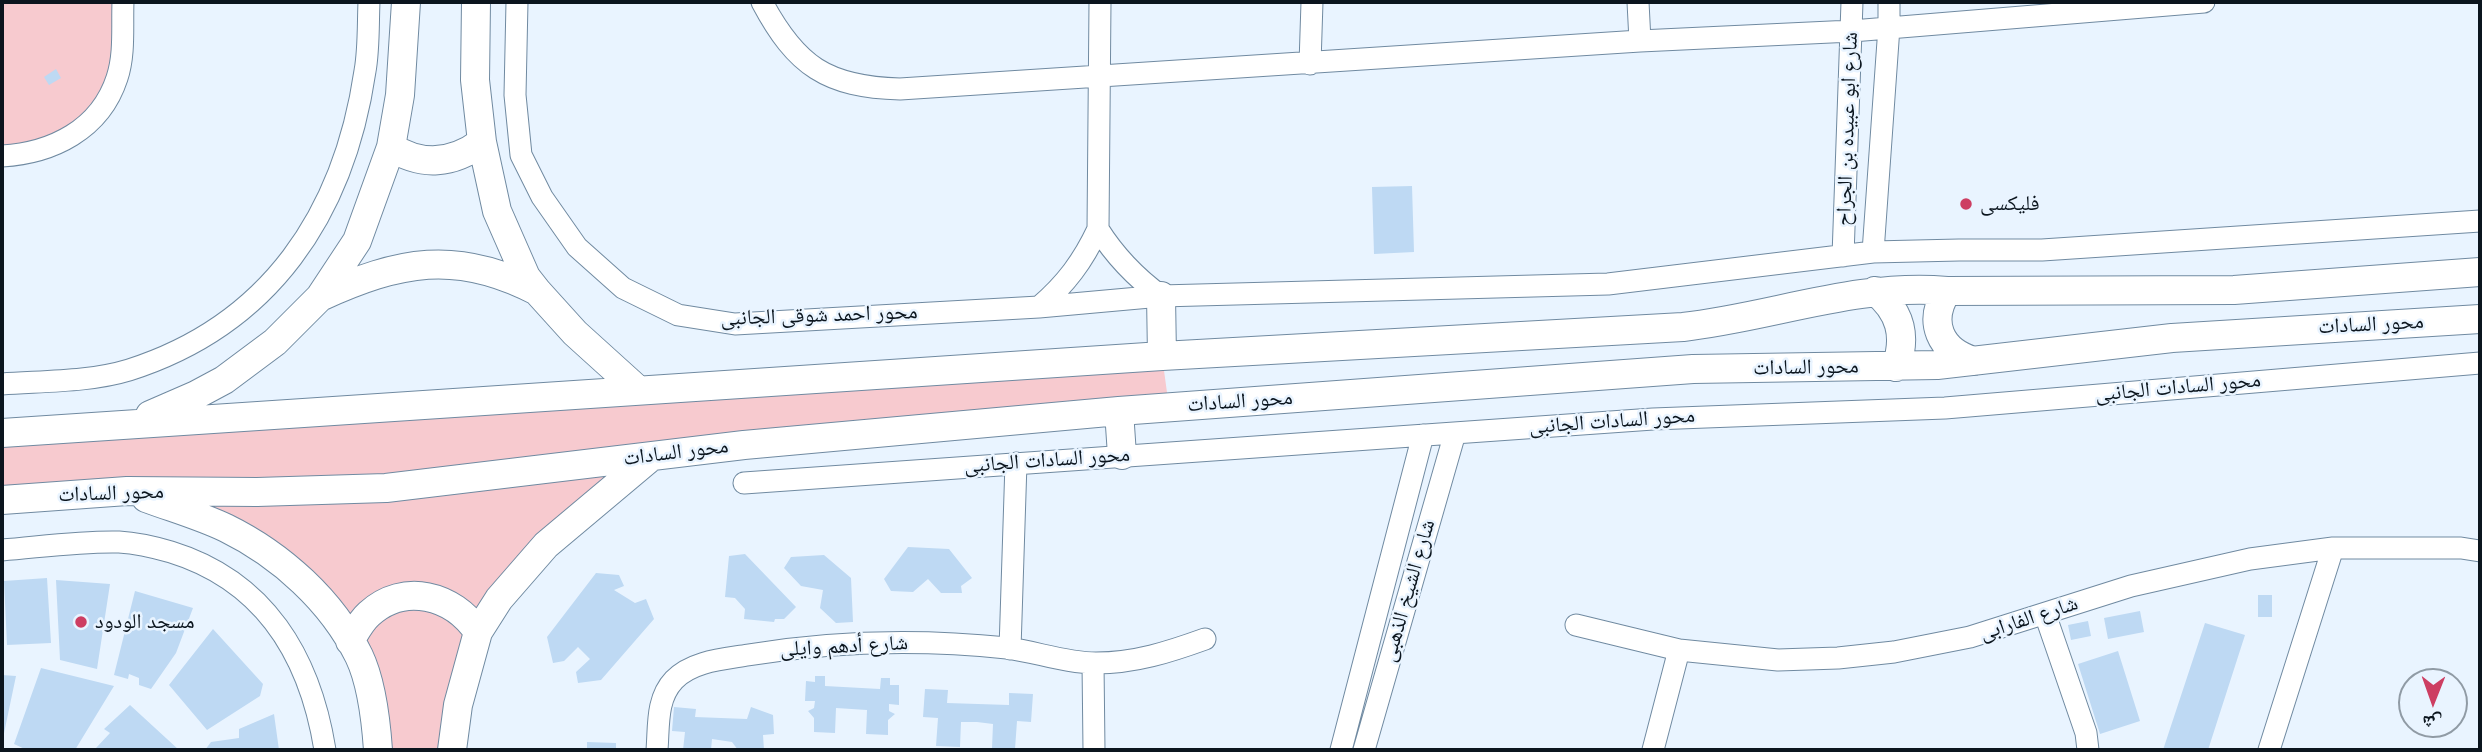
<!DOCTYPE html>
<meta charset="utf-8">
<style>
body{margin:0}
#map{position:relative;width:2482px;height:752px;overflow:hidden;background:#e9f4ff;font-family:"DM Sans","Noto Naskh Arabic",sans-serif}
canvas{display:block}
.frame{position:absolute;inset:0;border:4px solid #0b151e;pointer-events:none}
.north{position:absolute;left:2398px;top:668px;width:70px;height:70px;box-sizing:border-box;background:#e9f4ff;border:2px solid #909ba5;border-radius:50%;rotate:181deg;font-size:19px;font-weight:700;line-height:28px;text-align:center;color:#0b151e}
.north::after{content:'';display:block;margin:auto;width:24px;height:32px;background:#cd3e62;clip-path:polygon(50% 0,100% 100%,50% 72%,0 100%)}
</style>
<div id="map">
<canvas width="2482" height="752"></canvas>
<div class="frame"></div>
<div class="north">ش</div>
</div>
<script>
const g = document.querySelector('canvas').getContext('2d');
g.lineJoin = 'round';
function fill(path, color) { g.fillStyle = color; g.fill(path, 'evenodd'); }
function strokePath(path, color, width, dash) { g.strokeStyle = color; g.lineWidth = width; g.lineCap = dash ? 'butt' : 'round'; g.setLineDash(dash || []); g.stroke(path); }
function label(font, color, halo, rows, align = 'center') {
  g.font = font + ' "DM Sans","Noto Naskh Arabic",sans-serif'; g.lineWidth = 5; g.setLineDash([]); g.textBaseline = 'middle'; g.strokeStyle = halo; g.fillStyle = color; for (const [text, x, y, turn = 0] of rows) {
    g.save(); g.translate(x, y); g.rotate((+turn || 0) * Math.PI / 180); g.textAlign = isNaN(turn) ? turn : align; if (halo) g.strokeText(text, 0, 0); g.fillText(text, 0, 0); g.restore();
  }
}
fill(new Path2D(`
 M2 2H123L122 51 88 124 2 156Z
 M1162 356 1169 407 652 456 499 599 452 750H378L367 681 294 573 127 491 2 500V433Z`), '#f7cacf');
fill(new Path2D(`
 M56 69 61 78 49 85 44 77Z
 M1412 186 1414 252 1374 254 1372 187Z
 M908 547 949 549 972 578 961 586 962 593H941L928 579 913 592 891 591 884 579Z
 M745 554 796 607 784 619H775L774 622 744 619 745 609 735 598 725 597 729 556Z
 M824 555 851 578 853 622 836 623 820 608 823 590 801 586 784 568 791 557Z
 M596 573 619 575 624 586 614 590 635 603 646 599 654 619 601 680 578 683 576 672 590 659 578 647 564 661 553 663 547 637Z
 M47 578 51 643 7 645 4 581Z
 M56 580 110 584 97 669 60 660Z
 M135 591 193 608 176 653 151 689 139 685V678L129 674 128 679 114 675Z
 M2258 595H2272V617H2258Z
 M2140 611 2144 632 2108 639 2104 618Z
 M2088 621 2091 636 2071 640 2068 625Z
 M2205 623 2245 635 2208 750H2163Z
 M213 629 263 684 260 696 207 730 169 685Z
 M2118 651 2140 721 2100 734 2078 664Z
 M41 668 114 686 75 750H27L14 744Z
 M2 675 16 676 3 738H2Z
 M815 676H825V686L880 689 881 678H890V685H899V705L889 704V711L895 714 888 720V735L866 734 867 710 836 708 835 733 814 732V718L808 711 814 708 815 701H805L806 681 815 682Z
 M925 689 948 690 947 703 1009 705V693L1033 694 1031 722 1017 721 1015 749 992 748 993 724 977 722H961L960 747 936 746 938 718 923 717Z
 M130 705 179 750H97L96 748 110 733 104 729Z
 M674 707 696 709 695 717 747 719 751 707 773 715 774 734 763 735 764 750H738L732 742 712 739 711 750H683L685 732 672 731Z
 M274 714 279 750H205L211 742 239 738V729Z
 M587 742 616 743V750H587Z`), '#bed9f3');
const minor = new Path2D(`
 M517 2 515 95 521 155 542 197 577 247 623 288 678 315 735 324 1039 307 1161 296 1608 284 1873 252 1959 250H2042L2480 221
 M762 2C796 66 827 87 900 89L1640 41 1852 31 2204 2
 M1638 2 1640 41
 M1310 64 1312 2
 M2 156C52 153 100 130 117 78 125 54 122 27 123 2
 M1098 229C1115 256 1135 277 1161 296
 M1873 252 1889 27V2
 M1843 256 1852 2
 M1039 307C1066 284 1083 261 1098 229L1100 2
 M2 384C42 381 90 382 129 370 270 325 344 214 365 71 369 49 368 24 369 2
 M744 483 1653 419 1945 408 2480 363
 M2 550C40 547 80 541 119 542 136 543 154 547 171 552 265 581 310 657 325 750
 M2045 614 2086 733 2088 750
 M1576 625 1679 650 1778 660 1838 658 1894 652 1970 637 2131 586 2250 559 2333 548H2461L2480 551
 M1010 649 1016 463
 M1093 663 1094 750
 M657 750C659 726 656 699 674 680 692 661 724 659 748 655 833 641 921 639 1007 648 1037 652 1066 663 1096 663 1135 663 1169 652 1205 639
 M1341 750 1423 435
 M1364 750 1455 433
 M1653 750 1679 650
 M2269 750 2333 548`);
const major = new Path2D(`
 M476 2 475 80 482 142 497 211 526 277 537 291 575 333 638 390
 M391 147C422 167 453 164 482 142
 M1875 291C1900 311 1907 336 1896 367
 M1947 291C1927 322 1940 351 1974 361
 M1161 296 1162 356
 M320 297C399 261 456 249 537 291
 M1119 411 1122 455
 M150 415 196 395 224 380 275 342 320 297 357 241 391 147 400 95 406 2
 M2 433 1162 356 1683 327C1772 317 1856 283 1947 291L2234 290 2480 272
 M146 498C173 508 201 516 226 528 281 555 332 601 359 656 372 683 376 721 378 750
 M2 500 127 491 257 492 386 488 744 445 1119 411 1693 369 1937 365 2172 338 2480 319
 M350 641C356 631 361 621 369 614 404 582 453 595 478 632
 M452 750 458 705 478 632 499 599 546 545 652 456`);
strokePath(minor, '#708aa1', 23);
strokePath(major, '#708aa1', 30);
strokePath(minor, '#fff', 21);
strokePath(major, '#fff', 28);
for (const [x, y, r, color] of [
 [1966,204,7,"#cd3e62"],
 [81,622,7,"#cd3e62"]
]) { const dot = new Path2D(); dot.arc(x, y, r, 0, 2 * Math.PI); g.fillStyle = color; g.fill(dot); strokePath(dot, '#e9f4ff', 2.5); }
label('21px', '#0b151e', '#e9f4ff', [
 ["شارع ابو عبيده بن الجراح",1848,129,-88],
 ["محور احمد شوقى الجانبى",819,316,-2],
 ["محور السادات",2371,325,-3],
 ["محور السادات",1806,368,-1],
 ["محور السادات الجانبى",2178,388,-5],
 ["محور السادات",1240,402,-4],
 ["محور السادات الجانبى",1612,422,-4],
 ["محور السادات",676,453,-7],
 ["محور السادات الجانبى",1047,461,-4],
 ["محور السادات",111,494,-2],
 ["شارع الشيخ الذهبى",1409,591,-74],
 ["شارع الفارابى",2029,619,-18],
 ["شارع أدهم وايلى",844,647,-3]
]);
label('21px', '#0b151e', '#e9f4ff', [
 ["فليكسى",1980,204],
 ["مسجد الودود",95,622]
], 'left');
</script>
